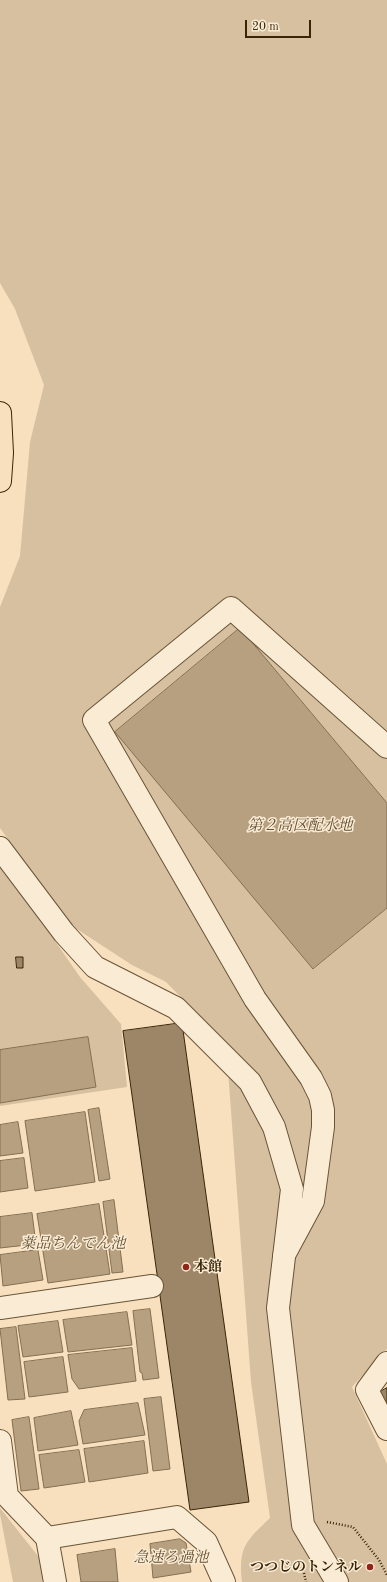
<!DOCTYPE html>
<meta charset="utf-8">
<style>
body{margin:0}
#map{position:relative;width:387px;height:1582px;overflow:hidden;background:#f8e0be;font-family:"Old Standard TT",serif}
canvas{display:block}
.scale{position:absolute;left:245px;top:20px;width:66px;height:18px;box-sizing:border-box;border:2px solid #382508;border-top:0;padding-left:5px;font-size:12px;line-height:14px;white-space:nowrap;color:#382508;-webkit-text-stroke:3px #faebd5;paint-order:stroke}
</style>
<div id="map">
<canvas width="387" height="1582"></canvas>
<div class="scale">20 m</div>
</div>
<script>
const g = document.querySelector('canvas').getContext('2d');
g.lineJoin = 'round';
function fill(path, color) { g.fillStyle = color; g.fill(path, 'evenodd'); }
function strokePath(path, color, width, dash) { g.strokeStyle = color; g.lineWidth = width; g.lineCap = dash ? 'butt' : 'round'; g.setLineDash(dash || []); g.stroke(path); }
function label(font, color, halo, rows, align = 'center') {
  g.font = font + ' "Old Standard TT","Noto Serif JP",serif'; g.lineWidth = 3; g.setLineDash([]); g.textBaseline = 'middle'; g.strokeStyle = halo; g.fillStyle = color; for (const [text, x, y, turn = 0] of rows) {
    g.save(); g.translate(x, y); g.rotate((+turn || 0) * Math.PI / 180); g.textAlign = isNaN(turn) ? turn : align; if (halo) g.strokeText(text, 0, 0); g.fillText(text, 0, 0); g.restore();
  }
}
fill(new Path2D(`
 M0 0H387V803L240 628 314 969 387 908V1349L352 1387 387 1464V1582H242C238 1547 246 1541 270 1518L251 1382 226 1043 166 982 132 965 69 924 0 828V607L20 556 30 442 44 385 15 309 0 283Z
 M0 861 14 879 37 915 80 977 121 1024 127 1087 0 1106Z
 M0 1508 42 1561 43 1582H13L0 1514Z`), '#d7c09f');
const water = new Path2D(`
 M240 628 387 803V908L313 969 115 732Z
 M88 1037 96 1087 0 1103V1050Z
 M99 1108 110 1179 99 1181 88 1110Z
 M85 1112 95 1182 35 1191 25 1121Z
 M18 1122 23 1153 0 1156V1125Z
 M24 1158 28 1188 0 1192V1161Z
 M114 1200 123 1272 112 1273 103 1202Z
 M99 1204 110 1274 48 1283 37 1214Z
 M32 1213 36 1244 0 1248V1217Z
 M38 1250 43 1280 3 1286 0 1255Z
 M150 1309 159 1378 143 1380 142 1373 140 1372 133 1311Z
 M127 1312 132 1345 68 1352 63 1320Z
 M58 1321 63 1352 23 1357 18 1326Z
 M16 1327 25 1399 8 1400 0 1329Z
 M132 1348 136 1381 79 1389 72 1379 68 1355Z
 M63 1357 68 1392 29 1397 24 1362Z
 M161 1397 170 1469 153 1471 144 1399Z
 M138 1403 145 1435 83 1444 79 1421 84 1410Z
 M71 1411 78 1445 38 1451 34 1418Z
 M29 1417 39 1489 21 1491 12 1420Z
 M144 1441 148 1473 89 1482 84 1449Z
 M79 1450 85 1482 44 1488 39 1455Z
 M180 1539 186 1543 191 1572 153 1578 150 1544Z
 M115 1549 118 1582H81L77 1555Z`);
fill(water, '#b7a080');
strokePath(water, '#846f50', 1);
const building = new Path2D(`
 M16 957H23V968H17Z
 M182 1023 249 1502 190 1510 123 1031Z
 M387 1388V1405L380 1392Z`);
fill(building, '#9c8667');
strokePath(building, '#382508', 1);
const minor = new Path2D(`
 M0 848 64 933 95 967 176 1008 250 1082 274 1127 292 1189 278 1308 303 1525 337 1582
 M284 1255 313 1201 323 1127V1110L320 1096 311 1078 255 999 94 720 231 608 387 747
 M0 1308 152 1286
 M387 1363 367 1390 387 1429
 M0 1441 7 1496 47 1538 55 1582
 M47 1538 177 1517 206 1542 224 1582`);
const major = new Path2D(`
 M0 413 2 453 0 481`);
strokePath(minor, '#685436', 24);
strokePath(major, '#382508', 24);
strokePath(new Path2D(`
 M327 1522 353 1527 379 1560 387 1575
 M304 1573 306 1582`), '#382508', 2.5, [1, 2]);
strokePath(minor, '#faebd5', 22);
strokePath(major, '#f8e0be', 22);
for (const [x, y, r, color] of [
 [186,1267,4,"#8f2418"],
 [370,1567,4,"#8f2418"]
]) { const dot = new Path2D(); dot.arc(x, y, r, 0, 2 * Math.PI); g.fillStyle = color; g.fill(dot); strokePath(dot, '#faebd5', 1.5); }
label('bold 14px', '#382508', '#faebd5', [
 ["本館",194,1267],
 ["つつじのトンネル",362,1567,"right"]
], 'left');
label('italic 15px', '#645032', '#faebd5', [
 ["第２高区配水地",300,826],
 ["薬品ちんでん池",73,1244],
 ["急速ろ過池",171,1558]
]);
</script>
